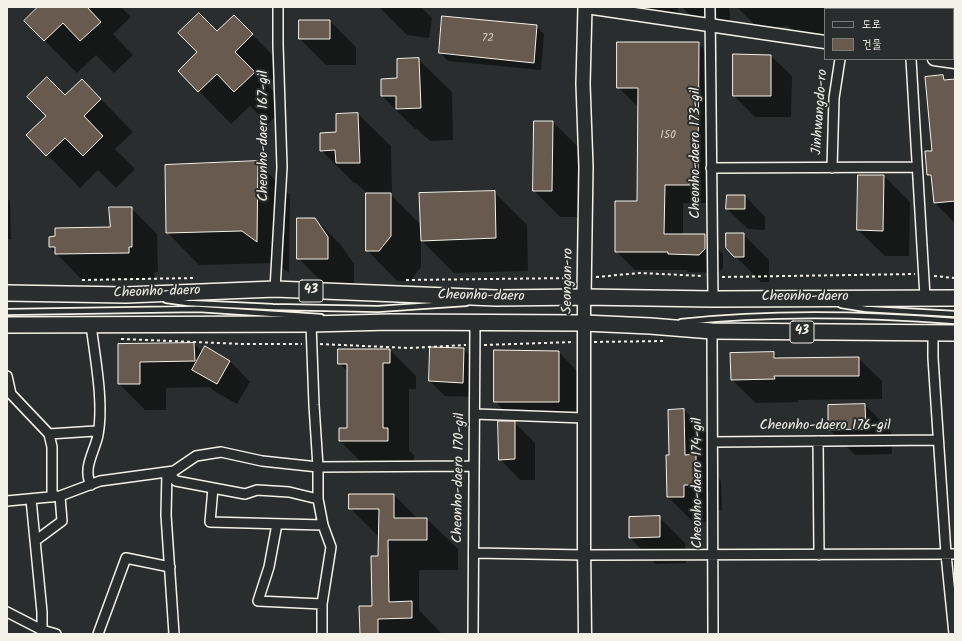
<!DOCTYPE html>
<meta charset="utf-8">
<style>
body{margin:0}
#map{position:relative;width:962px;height:641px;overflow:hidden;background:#2a2d2e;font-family:Kalam,"Poor Story",sans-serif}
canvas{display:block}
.frame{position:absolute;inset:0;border:8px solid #f4f1e8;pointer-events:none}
.legend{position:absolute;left:824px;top:8px;width:130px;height:52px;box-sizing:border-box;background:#2a2d2e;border:1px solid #7b7b78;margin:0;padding:5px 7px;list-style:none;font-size:12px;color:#f4f1e8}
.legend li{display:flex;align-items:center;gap:8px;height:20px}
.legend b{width:20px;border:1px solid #7b7b78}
</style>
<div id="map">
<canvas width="962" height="641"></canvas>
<div class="frame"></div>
<ul class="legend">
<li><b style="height:5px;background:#2a2d2e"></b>도로</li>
<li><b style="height:11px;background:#685a4f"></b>건물</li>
</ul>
</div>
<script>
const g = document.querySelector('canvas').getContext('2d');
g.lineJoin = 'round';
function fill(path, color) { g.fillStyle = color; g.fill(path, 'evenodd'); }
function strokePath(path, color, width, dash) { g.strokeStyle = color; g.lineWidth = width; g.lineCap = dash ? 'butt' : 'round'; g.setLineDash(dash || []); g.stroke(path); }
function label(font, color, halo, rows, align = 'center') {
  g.font = font + ' Kalam,sans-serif'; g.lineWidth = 4; g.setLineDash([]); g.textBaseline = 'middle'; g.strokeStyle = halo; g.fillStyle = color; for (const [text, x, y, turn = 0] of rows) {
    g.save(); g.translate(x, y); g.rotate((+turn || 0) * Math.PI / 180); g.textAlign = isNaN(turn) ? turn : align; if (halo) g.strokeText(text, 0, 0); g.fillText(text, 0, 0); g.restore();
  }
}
fill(new Path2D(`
 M39 7H121L131 17 113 34 133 55 114 73 96 55 77 73 25 21Z
 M381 7H421L432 18 429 38 407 35 381 9Z
 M633 7H678V14L641 16Z
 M682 7H729L731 24 702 27Z
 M737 7H878L880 9H825V37L796 34 788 26 759 29Z
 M935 7H955V41L953 39V9H935Z
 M234 16 285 68 267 85 287 105 268 124 250 106 231 124 199 91Z
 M330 21 356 47V65H326L300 39Z
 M536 26 544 34 541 70 448 61 440 53Z
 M698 43 717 62 716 203H683V235H705L723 254V268L718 273 688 272 686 270H635L616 251 638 202 639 106H637L618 87Z
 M771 56 792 76 791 117H755L734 96Z
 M419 60 452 92 453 140 430 141 417 129H415L382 96V80L398 79Z
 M943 76 947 81 955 80V223L935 203 932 179 928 174 933 152Z
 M82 80 133 132 115 149 135 169 116 188 98 170 80 188 28 135Z
 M358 114 391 146 392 196 421 225 494 192 527 225 528 271 454 273 421 240V267L410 281H397L367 250V193L356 183H354L321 150Z
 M553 122 579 148 578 217H560L534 191Z
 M257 162 290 195 289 273 276 263 199 265 167 232Z
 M859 176H884L910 202 909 256H885L858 230Z
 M745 196 765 217V230L748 229 727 209Z
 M7 198 10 201 11 239H7Z
 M131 208 157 234 158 272H154L155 278 82 280 50 247 111 228Z
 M315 219 341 245 354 264V284H324L298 258Z
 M743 234 769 260V282H761L735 256Z
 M194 344 203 353 230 361 250 382 237 404 214 391 210 387 166 388V410H145L119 384V345Z
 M464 349 479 364 477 397 445 396 430 381Z
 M390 350 416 376V389H409V451L414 455V467H366L340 441 348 429V372L339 363Z
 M559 352 579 373V423L515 422 495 401Z
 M773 353 779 358H858L882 381V399L798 400V402L756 403 732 380Z
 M865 405 891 431 892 454 855 455 829 429Z
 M684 410 710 436V470L721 481 722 510H709V522L694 523 668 497Z
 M514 422 535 443V480H520L500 459Z
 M394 495 418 519H427L458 549V570H419V610L442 634H361L373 607 379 557 380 538 350 508Z
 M659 517 685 543 686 563 656 564 630 538Z`), '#0007');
const building = new Path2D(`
 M38 7H87L101 22 80 41 63 23 44 41 24 21Z
 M199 13 217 31 234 15 253 34 235 52 255 72 234 92 217 74 198 92 178 71 197 52 178 33Z
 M442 16 537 25 534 63 439 53Z
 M299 20H330V39H299Z
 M617 42H699L698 185H665L664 234H705V249L699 255 668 254V252H615V201H637L638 88H617Z
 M733 54 771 55V96H733Z
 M419 58 421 108 396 109V96H381V79L397 78V59Z
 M943 75 944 80 955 79V201L934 203 931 175H927L925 151H932L925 77Z
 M47 77 65 95 82 79 101 99 84 116 103 136 83 156 65 138 46 156 26 135 46 116 27 97Z
 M358 113 360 163H336L335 150 320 151V133L336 132V114Z
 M534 121H553L552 191H533Z
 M258 161 257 242 242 231 166 233 165 165Z
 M858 175H884L883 231 857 230Z
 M495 191 496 238 421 241 419 193Z
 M366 193H391V236L379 251H366Z
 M727 195H745V209H726Z
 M109 207H132V247H129V253L55 254V247H49V237L55 236V228L110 227Z
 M297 218H315L328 237V259H297Z
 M726 233H744V257H734L726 248Z
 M194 343 195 361 140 362V384H118V344Z
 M205 346 230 361 217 384 192 370Z
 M430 347 464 348 463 383 429 381Z
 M338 349H390V363H383V428H388V441H339V428H347V364H338Z
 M494 350 559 351V402H494Z
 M774 352V358L859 357V376H774L775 379 731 380 730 353Z
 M865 404 866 429 828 430V405Z
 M684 409 685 455 696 454V485H684V497H667L666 455H669L668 410Z
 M498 421H515V459L499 460Z
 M349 494H394V518H427V540H388L389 602 412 601V618L378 619V634H360L359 606H372L371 556H378L379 509H349Z
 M660 516V537L629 538V517Z`);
fill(building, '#685a4f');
strokePath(building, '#f4f1e8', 1);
const service = new Path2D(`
 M166 300 188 303 273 307 378 309 466 303
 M841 305 866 309 955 314
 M7 312 198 309 321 317
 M681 322C772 312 864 314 955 321`);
const minor = new Path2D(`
 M710 7 713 299
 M907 7V9
 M911 59 925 297
 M711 168 917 167
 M832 168 834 98 840 59
 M275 289 282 167 278 45V7
 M311 324 314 405 318 467V499L323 525 331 547 322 604V634
 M712 331 713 634
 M933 333V358L946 554 954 634
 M7 376 11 394 49 434 52 447V497
 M475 414 584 418
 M49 434 95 431 98 435
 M818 441 819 555
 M713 442 938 440
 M167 472 166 515 174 634
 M167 472 176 481 245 494 257 490 289 492 318 499
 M91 485C82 468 95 451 98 435 104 402 95 358 91 325
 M213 488 210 522 323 525
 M31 499 42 612V634
 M7 501 60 496 100 481 174 471 196 456 221 452 262 461 318 467 474 466
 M277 524 269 567 258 601 322 604
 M35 541 62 521 60 496
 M474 553 584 555 955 554
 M7 612 42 630 56 634
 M98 634 126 558 170 567
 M473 634 475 323`);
const tertiary = new Path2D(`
 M586 7 825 42
 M934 59 955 62
 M584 297V545L585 634`);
const secondary = new Path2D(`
 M584 297 586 167 583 84 585 7`);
const primary = new Path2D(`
 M7 293 126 295 275 289 496 298 584 297 713 299 955 298
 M7 325 311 324 390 322 584 323 650 326 712 331 955 333`);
strokePath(service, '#f4f1e8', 8);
strokePath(minor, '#f4f1e8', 12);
strokePath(tertiary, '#f4f1e8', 15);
strokePath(secondary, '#f4f1e8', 16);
strokePath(primary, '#f4f1e8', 18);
strokePath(new Path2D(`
 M934 276 955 278
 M596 277 640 273 703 276
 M722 277 915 274
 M82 280 194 278
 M406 280 574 278
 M121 339 243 344H302
 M594 342 664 341
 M320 344 409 348 466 345
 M484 345 574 342`), '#f4f1e8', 2, [3, 3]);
strokePath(service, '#2a2d2e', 4.5);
strokePath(minor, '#2a2d2e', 9);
strokePath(tertiary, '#2a2d2e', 12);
strokePath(secondary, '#2a2d2e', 13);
strokePath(primary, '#2a2d2e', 15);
label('12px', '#d1cbc2', null, [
 ["72",488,39],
 ["150",668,136]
]);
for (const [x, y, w] of [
 [311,291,24],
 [802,332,24]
]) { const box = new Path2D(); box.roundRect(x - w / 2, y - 11, w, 22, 3); g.fillStyle = '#2a2d2e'; g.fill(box); strokePath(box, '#f4f1e8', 1); }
label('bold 13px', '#f4f1e8', null, [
 ["43",311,291],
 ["43",802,332]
]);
label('14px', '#f4f1e8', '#2a2d2e', [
 ["Jinhwangdo-ro",821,112,-86],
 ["Cheonho-daero 167-gil",265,136,-90],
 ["Cheonho-daero 173-gil",697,153,-90],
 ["Seongan-ro",569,281,-89],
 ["Cheonho-daero",157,293,-2],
 ["Cheonho-daero",481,297,1],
 ["Cheonho-daero",805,298],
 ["Cheonho-daero 176-gil",825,427],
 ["Cheonho-daero 170-gil",460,478,-89],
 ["Cheonho-daero 174-gil",699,483,-90]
]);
</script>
